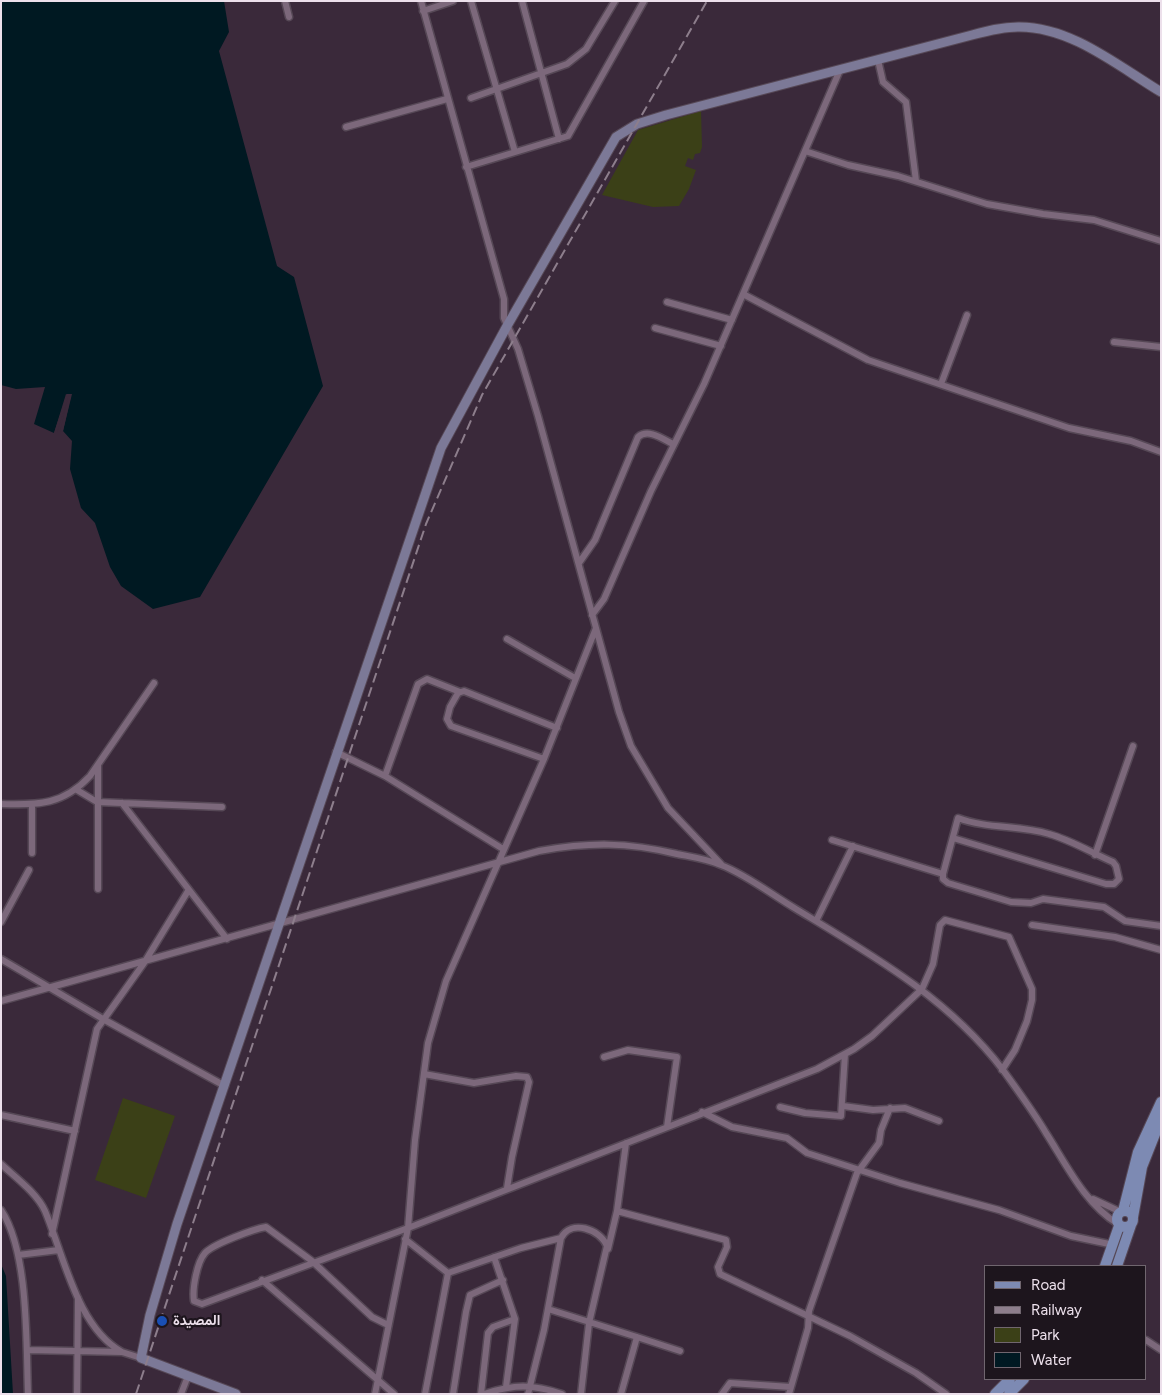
<!DOCTYPE html>
<meta charset="utf-8">
<style>
body{margin:0}
#map{position:relative;width:1162px;height:1395px;overflow:hidden;background:#3a293a;font-family:Figtree,sans-serif}
canvas{display:block}
.frame{position:absolute;inset:0;border:2px solid #ece0eb;pointer-events:none}
.legend{position:absolute;left:984px;top:1265px;width:162px;height:115px;box-sizing:border-box;background:#1d151d;border:1px solid #70666f;margin:0;padding:6px 9px;list-style:none;font-size:15px;color:#ece0eb}
.legend li{display:flex;align-items:center;gap:10px;height:25px}
.legend b{width:25px;border:1px solid #70666f}
</style>
<div id="map">
<canvas width="1162" height="1395"></canvas>
<div class="frame"></div>
<ul class="legend">
<li><b style="height:6px;background:#7d8ab3"></b>Road</li>
<li><b style="height:6px;background:#8d7e8c"></b>Railway</li>
<li><b style="height:14px;background:#3b4017"></b>Park</li>
<li><b style="height:14px;background:#001922"></b>Water</li>
</ul>
</div>
<script>
const g = document.querySelector('canvas').getContext('2d');
g.lineJoin = 'round';
function fill(path, color) { g.fillStyle = color; g.fill(path, 'evenodd'); }
function strokePath(path, color, width, dash) { g.strokeStyle = color; g.lineWidth = width; g.lineCap = dash ? 'butt' : 'round'; g.setLineDash(dash || []); g.stroke(path); }
function label(font, color, halo, rows, align = 'center') {
  g.font = font + ' Figtree,Vazirmatn,sans-serif'; g.lineWidth = 4.5; g.setLineDash([]); g.textBaseline = 'middle'; g.strokeStyle = halo; g.fillStyle = color; for (const [text, x, y, turn = 0] of rows) {
    g.save(); g.translate(x, y); g.rotate((+turn || 0) * Math.PI / 180); g.textAlign = isNaN(turn) ? turn : align; if (halo) g.strokeText(text, 0, 0); g.fillText(text, 0, 0); g.restore();
  }
}
fill(new Path2D(`
 M701 111 702 147 700 153 695 154 693 160 688 158 685 166 696 170 689 189 679 206 653 207 602 195 638 130Z
 M123 1098 175 1116 146 1198 95 1180Z`), '#3b4017');
fill(new Path2D(`
 M1 1H224L229 32 219 51 277 266 294 277 323 386 200 597 153 609 121 586 110 567 95 523 81 508 70 469 72 441 63 431 71 396 66 394 54 433 34 424 45 387 16 389 1 385Z
 M1 1264 6 1276 13 1394H1Z`), '#001922');
fill(new Path2D(`
 M67 394H72L63 431 60 432 68 397 57 433H54Z`), '#3a293a');
const street = new Path2D(`
 M285 1 289 17
 M421 1 504 299V318L518 349 538 416 619 712 631 746 668 808 721 864
 M471 1 515 152
 M522 1 559 139
 M423 11 453 1
 M878 60 883 82 906 102 916 181
 M471 98 567 64 586 49 615 1
 M346 127 447 99
 M805 151 848 165 898 176 987 204 1043 214 1094 220 1161 241
 M466 167 568 136 644 1
 M743 294 868 360 1069 428 1131 441 1161 452
 M667 302 732 320
 M655 328 721 346
 M1114 342 1161 347
 M941 384 967 315
 M579 563 595 540 638 437C648 428 663 439 673 444
 M592 615 604 599 651 491 704 384 840 70
 M507 639 575 678
 M336 752 385 776 503 849
 M544 759 451 726 447 719 450 707 458 693 464 691 557 728
 M98 765V889
 M385 776 418 684 427 679 460 692
 M77 790 97 802 222 807
 M122 803 227 939
 M1 804C39 805 63 805 90 776L154 683
 M953 838 1106 884H1114L1119 879 1116 866 1113 862C1092 853 1071 840 1049 834 1019 825 987 829 958 818L943 874V879L948 883 1011 902 1031 903 1043 899 1104 907 1125 921 1161 926
 M832 840 943 874
 M32 853V804
 M1095 855 1133 746
 M816 921 853 846
 M1 922 29 870
 M1032 925 1115 937 1161 950
 M1 959 103 1019 225 1086
 M1 1001 539 851C590 842 627 842 677 854 692 857 707 859 721 865 747 875 772 895 796 909 872 955 948 998 1003 1070 1018 1091 1033 1111 1046 1133 1066 1164 1085 1204 1118 1224
 M604 1057 628 1050 677 1057 667 1127
 M424 1074 474 1083 516 1076 527 1077 529 1082 512 1157 507 1188
 M843 1106 873 1110 905 1108 939 1121
 M780 1107 805 1113 841 1116 845 1054
 M702 1112 732 1127 787 1138 807 1153 900 1183 999 1210 1071 1236 1114 1245
 M1 1115 75 1131
 M626 1143 617 1211 726 1240 727 1247 718 1267 720 1274 850 1336 916 1373 946 1394
 M1 1164C15 1177 37 1193 45 1211 64 1256 77 1327 122 1352
 M1093 1199 1121 1212
 M1 1210C29 1252 26 1343 28 1394
 M52 1234 97 1029 144 963 188 891
 M405 1239 448 1273 425 1394
 M608 1249 617 1211
 M18 1255 59 1250
 M494 1257 515 1319 506 1387
 M448 1273 521 1248 561 1238
 M262 1280 394 1394
 M548 1309 637 1337
 M388 1325 372 1317 312 1261 266 1227C254 1229 213 1244 205 1253 197 1262 192 1289 194 1301L202 1304 408 1228 817 1069 854 1049 872 1036 922 989 933 964 940 925 945 920 1009 937 1032 989V1000L1027 1021 1015 1050 1002 1070
 M1146 1340 1161 1350
 M27 1350 122 1352 141 1358
 M77 1394 78 1298
 M181 1394 188 1376
 M375 1394 408 1228 415 1140 428 1043 446 981 544 759 596 628
 M453 1394 466 1312 470 1295 503 1280
 M481 1394 488 1333 493 1327 515 1319
 M484 1394C514 1384 532 1384 562 1394
 M528 1394 544 1330 561 1238C571 1219 600 1229 607 1246L589 1323 581 1394
 M621 1394 637 1337 680 1351
 M722 1394 730 1383 791 1387
 M789 1394 808 1328 809 1311 857 1173 879 1143 881 1130 890 1108`);
const secondary = new Path2D(`
 M236 1394 141 1358 150 1315 177 1224 441 448 507 326 616 137 637 124 666 115 972 35C987 31 1002 27 1018 27 1070 26 1118 66 1161 92`);
const primary = new Path2D(`
 M1117 1219a8 8 0 1 1 16 0a8 8 0 1 1-16 0Z
 M1123 1211 1138 1152 1161 1102
 M1133 1217 1142 1167 1161 1119
 M1105 1266 1119 1226
 M1117 1266 1131 1225
 M995 1394 1010 1379
 M1009 1394 1024 1379`);
strokePath(street, '#564856', 9);
strokePath(secondary, '#564856', 11);
strokePath(primary, '#564856', 12);
strokePath(street, '#7c687b', 6);
strokePath(secondary, '#7c7997', 9);
strokePath(primary, '#7d8ab3', 10);
strokePath(new Path2D(`
 M136 1394 426 524 482 395 707 1`), '#8d7e8c', 2, [10, 5]);
for (const [x, y, r, color] of [
 [162,1321,6,"#1a4fb4"]
]) { const dot = new Path2D(); dot.arc(x, y, r, 0, 2 * Math.PI); g.fillStyle = color; g.fill(dot); strokePath(dot, '#1d151d', 2); }
label('bold 14px', '#ece0eb', '#1d151d', [
 ["المصيدة",173,1321]
], 'left');
</script>
